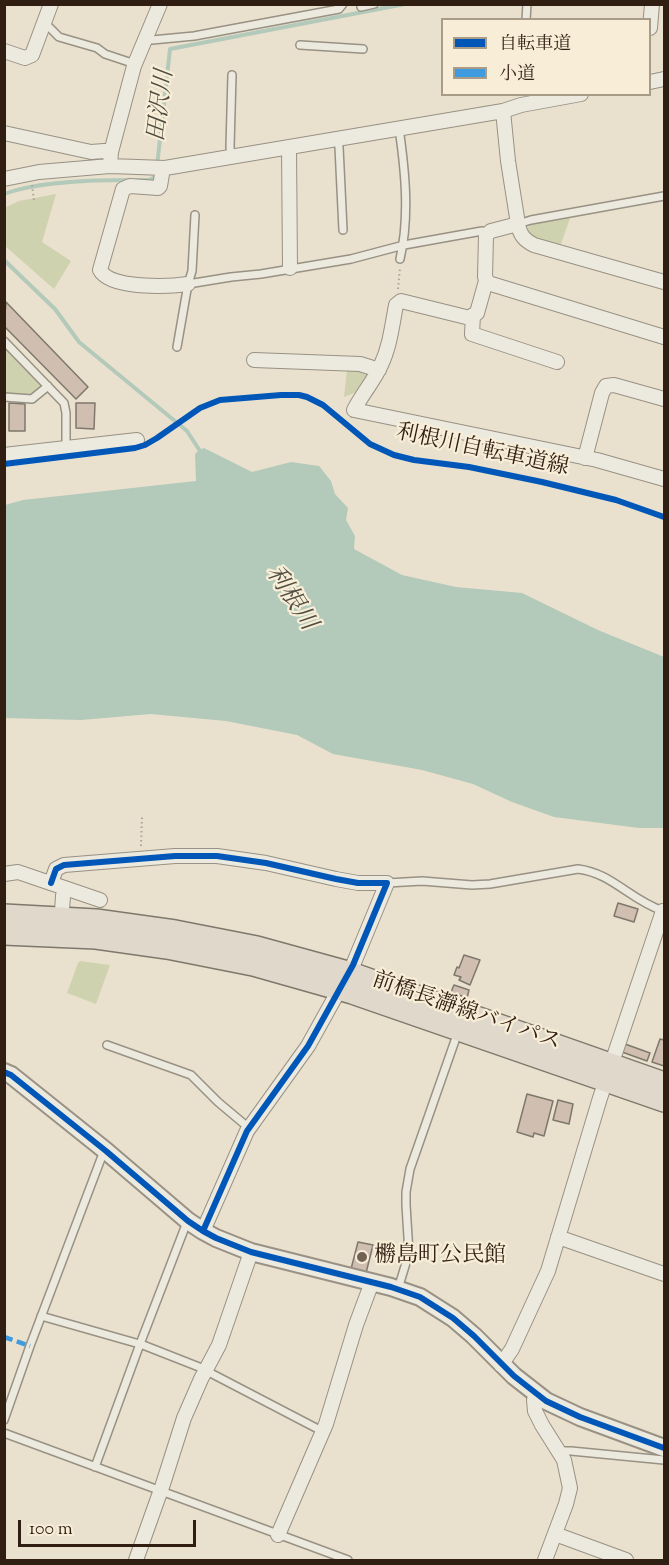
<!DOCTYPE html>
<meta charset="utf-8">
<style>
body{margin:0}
#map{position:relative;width:669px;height:1565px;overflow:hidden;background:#e9e1cd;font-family:"Sorts Mill Goudy","Noto Serif JP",serif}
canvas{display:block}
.frame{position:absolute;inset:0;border:6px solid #301e12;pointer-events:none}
.legend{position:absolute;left:441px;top:18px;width:210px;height:78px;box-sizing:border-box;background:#f8eed7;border:2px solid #a89b88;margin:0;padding:8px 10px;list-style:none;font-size:18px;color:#301e12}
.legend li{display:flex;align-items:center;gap:12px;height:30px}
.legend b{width:30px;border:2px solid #a89b88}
.scale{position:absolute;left:18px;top:1520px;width:178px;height:27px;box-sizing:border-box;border:3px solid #301e12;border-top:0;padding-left:8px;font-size:18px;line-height:21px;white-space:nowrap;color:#301e12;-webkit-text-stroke:4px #f8eed7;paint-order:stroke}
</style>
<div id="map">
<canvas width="669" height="1565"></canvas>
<div class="frame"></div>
<ul class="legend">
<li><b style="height:8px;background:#0057b8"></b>自転車道</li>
<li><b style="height:8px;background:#3e9bde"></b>小道</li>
</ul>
<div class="scale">100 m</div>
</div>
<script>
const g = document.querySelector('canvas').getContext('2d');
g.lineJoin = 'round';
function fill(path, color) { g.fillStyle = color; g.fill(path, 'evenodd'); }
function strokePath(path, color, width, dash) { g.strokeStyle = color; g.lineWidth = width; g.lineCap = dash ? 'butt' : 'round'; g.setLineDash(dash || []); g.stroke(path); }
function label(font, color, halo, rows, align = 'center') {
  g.font = font + ' "Sorts Mill Goudy","Noto Serif JP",serif'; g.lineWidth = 4.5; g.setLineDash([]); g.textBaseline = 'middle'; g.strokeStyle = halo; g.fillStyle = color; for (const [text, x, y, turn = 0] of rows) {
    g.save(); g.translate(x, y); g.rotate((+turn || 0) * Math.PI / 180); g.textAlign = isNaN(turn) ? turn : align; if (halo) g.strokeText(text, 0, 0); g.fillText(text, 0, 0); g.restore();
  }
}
fill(new Path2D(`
 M56 194 42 242 71 261 54 289 5 246 4 208 19 201Z
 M570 218 560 247C548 243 534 242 527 230L528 227 533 224Z
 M4 347 43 386 30 396 5 393Z
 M347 369 370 372 357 392 344 397Z
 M80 961 110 965 96 1004 67 993 78 963Z`), '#cfd2ae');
fill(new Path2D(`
 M204 448 252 472 291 462 319 466 331 481 335 494 348 508 346 520 355 536 354 549 402 575 456 587 522 593 598 630 664 657V828H639L554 817 512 802 473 784 422 770 333 754 297 735 226 721 151 714 81 720 5 718V505L23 500 196 481 195 454 199 450Z`), '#b3c9ba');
strokePath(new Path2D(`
 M157 166 170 49 405 4
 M137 180H149L155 177 156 173
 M4 194C38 181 93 180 130 180
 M4 260 55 309 79 342 187 431 202 454`), '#b3c9ba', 4);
const building = new Path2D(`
 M6 302 88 387 76 399 4 326Z
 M9 403 25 404V431H9Z
 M76 403H95L94 429 76 428Z
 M618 903 638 909 634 922 614 916Z
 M464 955 480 960 470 985 459 980 461 977 454 975 457 967 459 968Z
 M454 985 469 990 467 998 451 992Z
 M660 1039 664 1040V1066L652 1062Z
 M625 1044 650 1053 647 1061 622 1052Z
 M527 1094 553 1101 544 1136 534 1133 533 1137 517 1132Z
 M558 1100 573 1104 569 1124 553 1120Z
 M358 1242 373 1245 366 1273 351 1269Z`);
fill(building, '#d0bfb1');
strokePath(building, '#7e776c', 1.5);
const service = new Path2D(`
 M361 7 374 4
 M526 20 527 4
 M44 24 48 26 59 37 97 48 105 54 135 64
 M145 38 152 40 194 36 339 9 343 4
 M300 45 363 49
 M399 128C405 170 410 216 400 259
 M337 139 339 147 343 230
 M231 157 230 147 232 75
 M518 224 531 220 664 196
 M188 284 231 277 261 274 351 259 404 245 482 231 488 234
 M4 341 64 403 66 413V448
 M177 347 188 284 192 271 195 215
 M4 397 32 399 48 386
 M387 883 422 881 472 885 490 884 578 869C612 873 630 900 663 911
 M107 1045 191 1075 218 1102 249 1128
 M398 1289 409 1253 406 1205V1192L410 1169 458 1032
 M41 1316 143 1345 199 1367 318 1429 324 1430
 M4 1420 30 1346 102 1156 106 1151
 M4 1433 348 1560
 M560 1453 563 1451H571L664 1460
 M95 1467 140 1344 187 1222`);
const minor = new Path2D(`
 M650 28 652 4
 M4 51 25 58 32 55 51 4
 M650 82 664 79
 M503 111 508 161 518 224C520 235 524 240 534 245L664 282
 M4 133 91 152 104 151 111 152
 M289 147 290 268
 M110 166 111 152 134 66 160 4
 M163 168 160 186 158 188 130 186 123 189 100 270C110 289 168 287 188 284
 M4 179 39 172 110 166 165 168 503 111 521 105 581 94
 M518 224 491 231 486 235 485 277 488 283 664 337
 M486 281 477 313 470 318 401 301 396 305C392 326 390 346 381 365 374 381 362 394 354 410L597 460 664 479
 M473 315 472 334 557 362
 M254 360 360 364 379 370
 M4 455 137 440
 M585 458 602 393 606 386 614 385 664 399
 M4 874 18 872 100 900
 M51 883 56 869 64 865 175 856H217L266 863 336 879 358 883H387L353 965 308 1046 247 1131 203 1231
 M61 925 63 896 65 888
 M558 1237 664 1274
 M501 1365 512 1349 548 1271 600 1098 663 911H664
 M537 1396 534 1400 535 1411 542 1425 564 1460 570 1488 566 1504 545 1560
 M555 1534 626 1560
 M278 1535 326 1424 356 1325 372 1282
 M136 1560 163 1484 184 1418 201 1379 219 1345 251 1252`);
const tertiary = new Path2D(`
 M4 1072 11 1075 106 1151 188 1221 203 1231 216 1238 251 1252 391 1287 420 1297 453 1318 474 1336 514 1376 546 1401 580 1417 664 1448`);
const primary = new Path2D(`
 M4 915 96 920 175 931 257 947 348 972 664 1083
 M4 934 96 938 167 948 253 965 352 993 664 1101`);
strokePath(service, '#989184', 10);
strokePath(minor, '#989184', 16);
strokePath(tertiary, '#989184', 20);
strokePath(primary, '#7e776c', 24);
strokePath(new Path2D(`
 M32 185 34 201
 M398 289 400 268
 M141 846 142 817`), '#a9a49b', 2, [1.5, 3]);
strokePath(service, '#ece9df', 7);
strokePath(minor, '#ece9df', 14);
strokePath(tertiary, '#ece9df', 16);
strokePath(primary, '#e0d8ca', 21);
strokePath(new Path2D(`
 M4 1337 30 1346`), '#3e9bde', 4.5, [9, 4.5]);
strokePath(new Path2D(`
 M4 464 135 448 145 445 157 438 200 408 220 400 281 395H299L307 397 323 405 370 444 394 455 414 460 469 467 542 482 616 500 664 517
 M51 883 56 869 64 865 175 856H217L266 863 336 879 358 883H387L353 965 308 1046 247 1131 203 1231
 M4 1072 11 1075 106 1151 188 1221 203 1231 216 1238 251 1252 391 1287 420 1297 453 1318 474 1336 514 1376 546 1401 580 1417 664 1448`), '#0057b8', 6);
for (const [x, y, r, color] of [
 [362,1257,6,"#716253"]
]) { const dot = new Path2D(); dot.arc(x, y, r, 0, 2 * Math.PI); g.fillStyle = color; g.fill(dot); strokePath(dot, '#f8eed7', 2); }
label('22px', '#301e12', '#f8eed7', [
 ["利根川自転車道線",482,452,12],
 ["前橋長瀞線バイパス",466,1013,19]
]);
label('22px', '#301e12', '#f8eed7', [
 ["橳島町公民館",374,1257]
], 'left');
label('italic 24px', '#504e42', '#f8eed7', [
 ["田沢川",163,106,-83],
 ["利根川",289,599,57]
]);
</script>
